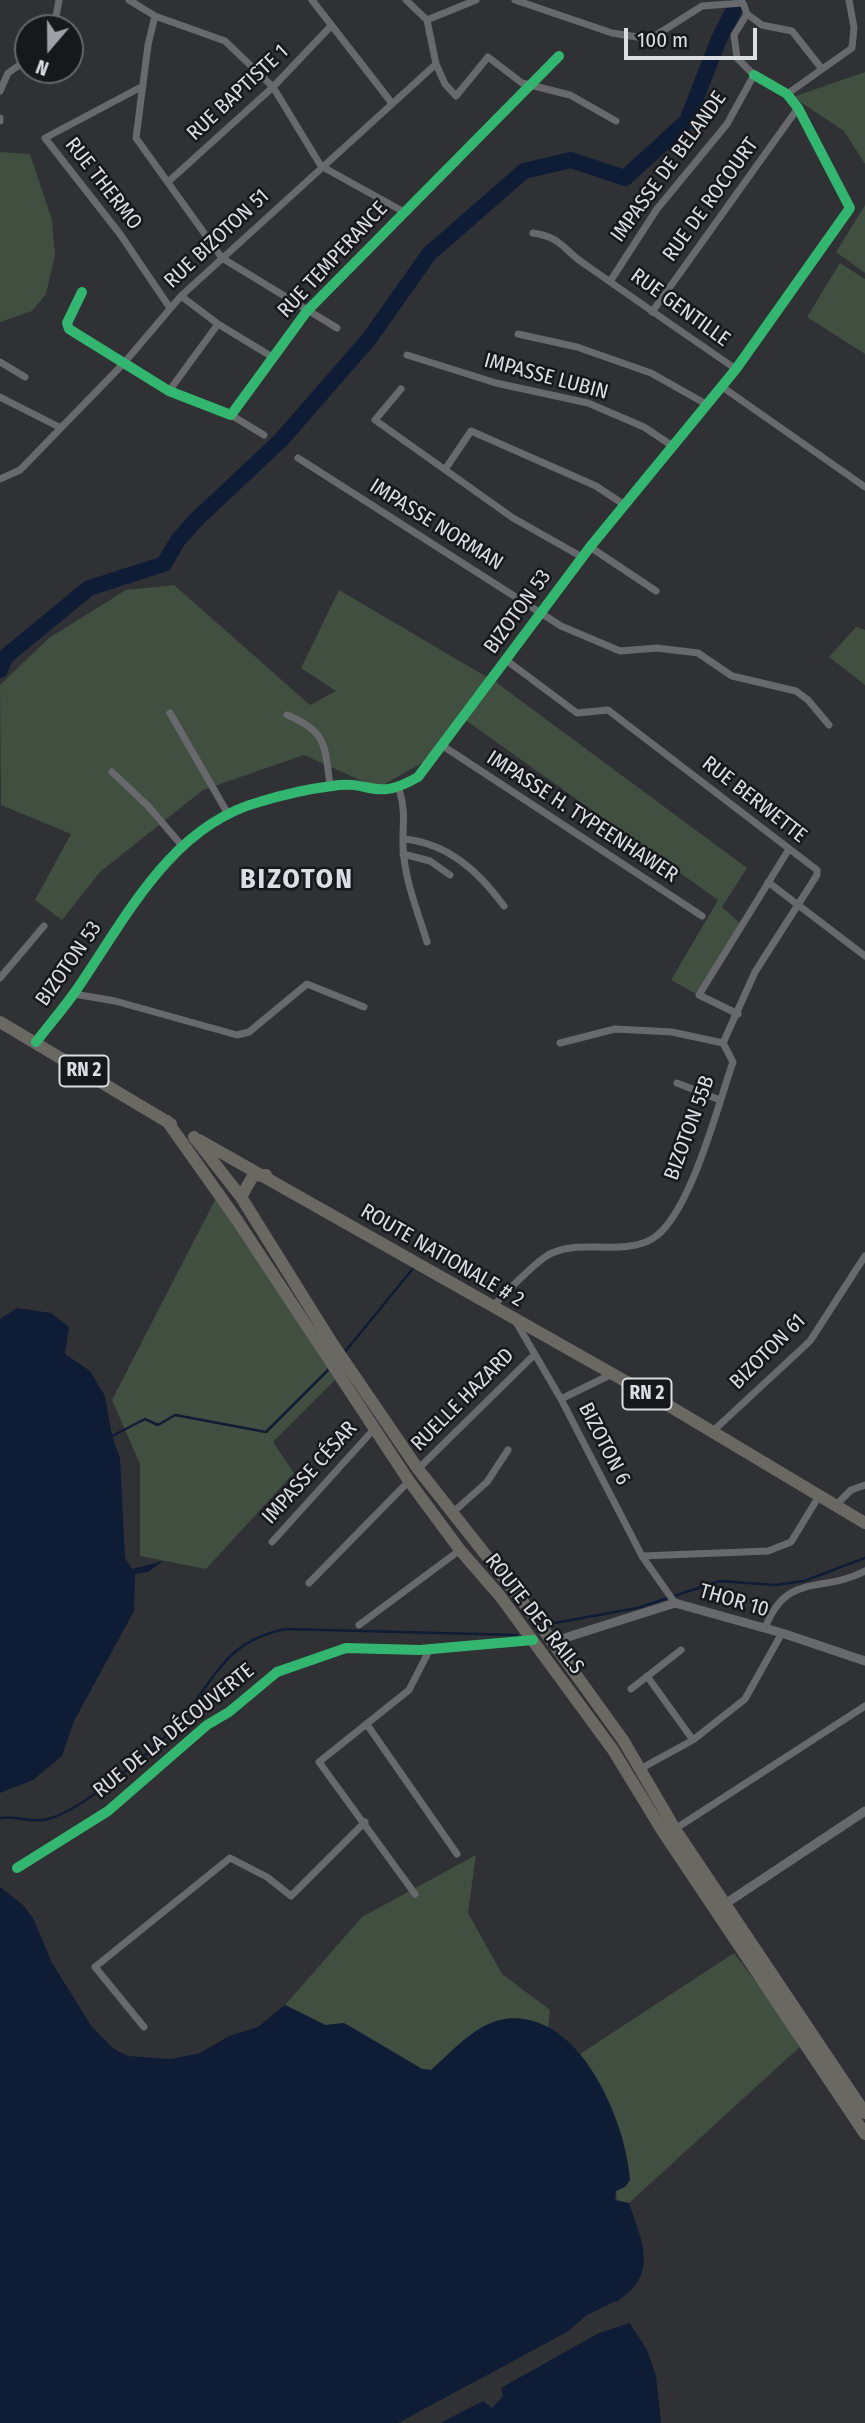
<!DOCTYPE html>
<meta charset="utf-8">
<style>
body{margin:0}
#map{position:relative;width:865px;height:2423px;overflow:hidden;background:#2f3135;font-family:"Fira Sans Condensed",sans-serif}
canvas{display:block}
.north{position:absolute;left:14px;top:14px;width:70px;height:70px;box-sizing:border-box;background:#16181c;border:2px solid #65676c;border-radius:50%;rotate:200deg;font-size:19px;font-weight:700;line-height:28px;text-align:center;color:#dcdee4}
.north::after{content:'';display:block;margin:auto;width:24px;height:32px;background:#9fa1a7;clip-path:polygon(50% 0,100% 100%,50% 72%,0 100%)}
.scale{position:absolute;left:624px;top:28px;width:133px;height:32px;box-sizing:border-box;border:4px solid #dcdee4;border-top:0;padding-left:9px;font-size:21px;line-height:24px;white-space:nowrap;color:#dcdee4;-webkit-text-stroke:5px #16181c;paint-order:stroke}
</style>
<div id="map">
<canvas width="865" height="2423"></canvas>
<div class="north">N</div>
<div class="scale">100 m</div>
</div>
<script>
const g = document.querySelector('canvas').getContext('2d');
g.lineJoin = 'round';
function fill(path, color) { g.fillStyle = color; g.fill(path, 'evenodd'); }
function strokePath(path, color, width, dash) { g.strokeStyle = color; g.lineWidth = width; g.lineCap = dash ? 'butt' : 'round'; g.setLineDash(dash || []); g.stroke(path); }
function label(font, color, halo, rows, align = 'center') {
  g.font = font + ' "Fira Sans Condensed",sans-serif'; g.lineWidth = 5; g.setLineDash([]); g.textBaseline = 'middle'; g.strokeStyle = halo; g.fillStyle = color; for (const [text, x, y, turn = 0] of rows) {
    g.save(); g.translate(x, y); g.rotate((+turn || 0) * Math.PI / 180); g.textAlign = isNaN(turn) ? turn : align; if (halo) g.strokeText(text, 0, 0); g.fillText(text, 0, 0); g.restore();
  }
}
fill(new Path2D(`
 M865 72V164L844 131 793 97Z
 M0 152 30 154 52 220 55 255 46 294 32 311 0 322Z
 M865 205V273L836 252Z
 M840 263 865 279V354L807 317Z
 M174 585 310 705 336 691 301 668 339 590 497 683 747 868 722 907 741 924 696 994 671 980 718 900 464 719 441 752 378 788 304 755 203 790 100 872 62 920 35 900 71 834 1 805 0 685 49 638 126 590Z
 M856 627 865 630V685L829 657Z
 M217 1196 335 1380 273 1442 294 1473 206 1569 140 1556V1464L112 1400Z
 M476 1855 468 1913 502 1974 550 2010 548 2028C538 2025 526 2019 516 2018 481 2017 455 2050 431 2070L422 2069 344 2024 326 2025 285 2005 362 1917Z
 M734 1953 803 2044 629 2203 617 2202 616 2191 630 2180C626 2132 607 2093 580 2054Z`), '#404f40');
fill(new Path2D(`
 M17 1308 51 1313 69 1327 65 1354 90 1371 105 1396 112 1436 120 1458 125 1558 132 1569 163 1561 148 1572 135 1574 134 1611 74 1721 62 1756 33 1780 0 1793V1319Z
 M0 1887 23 1905 33 1918 52 1963 92 2027 114 2049 128 2056 171 2059 200 2053 229 2036 258 2027 285 2005 325 2025 344 2023 353 2028 422 2069 431 2070C452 2052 473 2026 501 2020 578 2004 626 2121 630 2180L625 2187 616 2191 615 2200 629 2203C642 2242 660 2275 616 2302L647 2350 656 2376 661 2423H0Z`), '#0f1c36');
fill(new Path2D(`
 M616 2301 630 2323 599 2333 501 2388 503 2396 492 2408 483 2401 440 2423H398L567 2332 587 2315Z`), '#2f3135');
strokePath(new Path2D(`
 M344 1353 415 1266
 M112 1436 145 1419 158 1425 175 1415 266 1432 330 1368
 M549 1624 637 1608 720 1581 776 1585 804 1581 865 1558
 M0 1818C16 1815 32 1824 48 1819 82 1810 156 1749 180 1721 216 1678 224 1642 285 1629L517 1635`), '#0f1c36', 2.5);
strokePath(new Path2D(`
 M0 670 5 657 89 588 164 564 178 540 198 518 281 440 369 339 429 254 524 171 571 160 625 178 687 121 719 39 739 0`), '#0f1c36', 16);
strokePath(new Path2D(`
 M129 0 155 16 225 41 273 87 321 166 404 212
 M312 0 391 102
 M406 0 427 20
 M515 0 612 33 650 39 702 6 743 3 747 14
 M155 16 148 45 136 138 222 258 337 328
 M427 20 476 0
 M54 28 59 0
 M436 64 445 84 456 96 488 57 522 83 570 95 616 121
 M143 86 45 138 120 234 170 308
 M0 91 8 73 28 59
 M787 94 852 48 854 28 849 0
 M0 118V121
 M168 182 273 87 330 27
 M533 233C562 237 564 251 586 265 636 300 686 335 736 369
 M611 280 657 209 727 124 754 75 737 58 734 35 747 14 762 25 792 31 822 69
 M82 292 67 323 69 329 169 391 231 415 307 311 559 56
 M181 296 218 324 274 358
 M652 312 798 108
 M518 334 577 347 651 373 706 404
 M407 355 496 383 588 403 644 427 671 445
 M0 362 25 377
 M721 386 865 487
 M401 389 375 420 513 518 582 557
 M169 391 218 324
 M0 397 61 428
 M231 415 264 435
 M298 458 561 626 620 651 657 648 698 653 732 676 796 691 808 700 829 725
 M446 468 471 431 596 486 623 504
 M0 479 20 470 124 363 181 296 436 64 427 20
 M590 547 656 591
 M506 660 577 713 608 710 817 870V875L755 972 723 1043
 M170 713 228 814
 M287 715C327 731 325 746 330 786
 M443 746 702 916
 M112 772 148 806 183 847
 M399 789C408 817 400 832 404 858 407 886 419 915 427 942
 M405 839C449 844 479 872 504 906
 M403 854 430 861 450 875
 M768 882 865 956
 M0 978 44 926
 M74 994 115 1001 237 1035 249 1032 307 984 364 1007
 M738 1014 699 995 789 849
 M36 1042C49 1025 63 1009 75 992 125 920 169 827 259 802 282 795 308 789 332 786 371 779 373 803 418 777L590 547 736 369 850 208 798 108 787 94 754 75
 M677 1083 720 1100
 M493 1306C505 1294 537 1259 552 1253 582 1239 622 1256 652 1239 690 1217 718 1104 733 1062L723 1043 672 1032 615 1029 560 1043
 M516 1322 561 1399 642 1556 675 1603
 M561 1399 612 1374
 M712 1432 810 1341 865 1256
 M418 1469 533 1356
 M836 1505 851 1490 865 1485
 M451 1514 487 1482 508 1450
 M272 1542 375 1428
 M642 1556 768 1551 791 1542 819 1496
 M309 1583 409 1481
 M359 1625 460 1550
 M765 1628C787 1571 821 1594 865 1571
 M647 1676 693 1740
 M631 1689 681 1650
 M368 1726 457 1854
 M640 1769 693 1740 745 1699 782 1633
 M675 1829 865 1706
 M17 1868 108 1811 207 1725 229 1712 277 1672 346 1648 420 1650 532 1640
 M415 1894 319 1762 409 1690 430 1649
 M144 2027 95 1967 230 1858 267 1877 291 1896 365 1822`), '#68696c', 7);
strokePath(new Path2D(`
 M552 1642 675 1603 782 1633 865 1661
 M725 1904 865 1811`), '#68696c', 9);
strokePath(new Path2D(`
 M0 1022 171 1124
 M167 1121 237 1220 409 1481 460 1550 500 1596 613 1750 663 1832 865 2134
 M194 1137 241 1197 332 1343 418 1469 530 1611 623 1740 675 1829 865 2113
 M199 1140 671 1407 865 1523
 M241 1197 253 1176 266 1175`), '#6a6863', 12);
strokePath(new Path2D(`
 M82 292 67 323 69 329 169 391 231 415 307 311 559 56
 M36 1042C49 1025 63 1009 75 992 125 920 169 827 259 802 282 795 308 789 332 786 371 779 373 803 418 777L590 547 736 369 850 208 798 108 787 94 754 75
 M17 1868 108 1811 207 1725 229 1712 277 1672 346 1648 420 1650 533 1640`), '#33b770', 10);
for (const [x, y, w] of [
 [84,1071,49],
 [647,1394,49]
]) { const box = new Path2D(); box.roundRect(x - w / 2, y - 15.5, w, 31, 5); g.fillStyle = '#16181c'; g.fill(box); strokePath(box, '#dcdee4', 2); }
label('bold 19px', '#dcdee4', null, [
 ["RN 2",84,1071],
 ["RN 2",647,1394]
]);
label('21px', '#dcdee4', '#16181c', [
 ["RUE BAPTISTE 1",238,93,-43],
 ["IMPASSE DE BELANDE",669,167,-54],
 ["RUE THERMO",103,184,52],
 ["RUE DE ROCOURT",711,200,-54],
 ["RUE BIZOTON 51",217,239,-43],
 ["RUE TEMPERANCE",333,260,-47],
 ["RUE GENTILLE",680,308,36],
 ["IMPASSE LUBIN",546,377,15],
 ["IMPASSE NORMAN",436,525,32],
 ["BIZOTON 53",518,612,-54],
 ["RUE BERWETTE",754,800,38],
 ["IMPASSE H. TYPEENHAWER",582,817,33],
 ["BIZOTON 53",69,964,-55],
 ["BIZOTON 55B",690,1128,-70],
 ["ROUTE NATIONALE # 2",442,1256,30],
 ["BIZOTON 61",768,1352,-45],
 ["RUELLE HAZARD",463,1400,-45],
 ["BIZOTON 6",604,1444,63],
 ["IMPASSE CÉSAR",310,1473,-48],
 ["THOR 10",734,1601,16],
 ["ROUTE DES RAILS",534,1614,52],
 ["RUE DE LA DÉCOUVERTE",174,1731,-39]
]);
g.letterSpacing = '2px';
label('bold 28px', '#dcdee4', '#16181c', [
 ["BIZOTON",297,880]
]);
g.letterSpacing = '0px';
</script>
